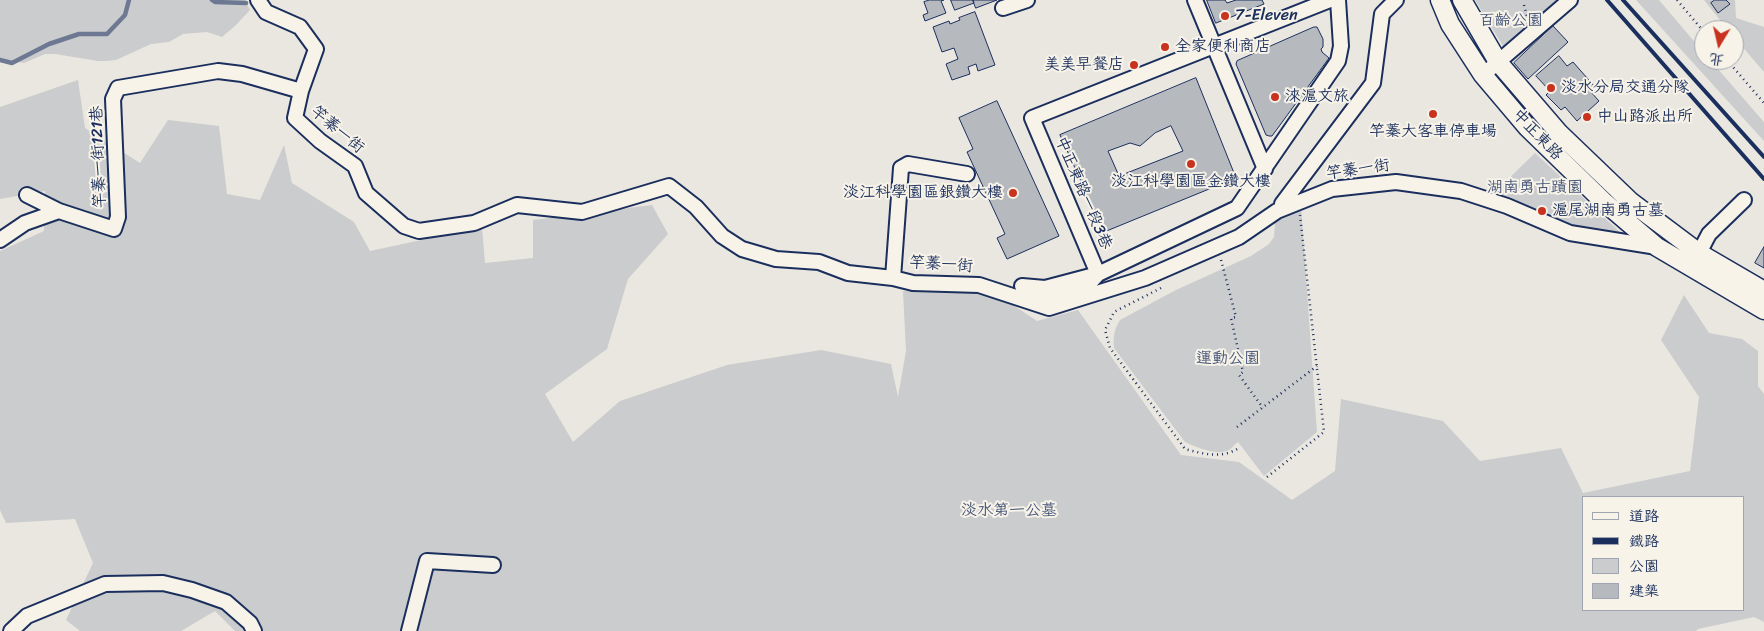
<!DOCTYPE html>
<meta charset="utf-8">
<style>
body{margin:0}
#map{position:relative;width:1764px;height:631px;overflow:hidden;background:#eae7e0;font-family:Sriracha,"LXGW WenKai TC",sans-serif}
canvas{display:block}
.legend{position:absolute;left:1582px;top:496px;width:162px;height:115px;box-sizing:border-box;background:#f7f3e8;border:1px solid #9fa5b1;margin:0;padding:6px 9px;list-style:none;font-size:15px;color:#1b2f5e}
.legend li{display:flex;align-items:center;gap:10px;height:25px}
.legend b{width:25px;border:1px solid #9fa5b1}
.north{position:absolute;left:1694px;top:20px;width:50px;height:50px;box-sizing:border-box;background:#f7f3e8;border:1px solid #9fa5b1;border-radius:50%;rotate:189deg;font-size:14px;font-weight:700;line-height:20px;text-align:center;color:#1b2f5e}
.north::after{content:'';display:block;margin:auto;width:18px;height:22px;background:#c8321e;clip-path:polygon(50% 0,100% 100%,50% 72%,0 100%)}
</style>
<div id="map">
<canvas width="1764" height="631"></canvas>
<ul class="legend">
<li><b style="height:6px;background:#f7f3e8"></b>道路</li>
<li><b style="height:6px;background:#1b2f5e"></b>鐵路</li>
<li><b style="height:14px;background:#cbcccd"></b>公園</li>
<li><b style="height:14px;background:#b6babf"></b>建築</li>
</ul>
<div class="north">北</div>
</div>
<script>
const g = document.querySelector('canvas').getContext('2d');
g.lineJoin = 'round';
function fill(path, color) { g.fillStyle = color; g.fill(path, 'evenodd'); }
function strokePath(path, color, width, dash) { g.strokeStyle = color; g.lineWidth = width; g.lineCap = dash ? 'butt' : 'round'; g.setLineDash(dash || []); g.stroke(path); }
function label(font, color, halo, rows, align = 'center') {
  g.font = font + ' Sriracha,"LXGW WenKai TC",sans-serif'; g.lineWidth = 4; g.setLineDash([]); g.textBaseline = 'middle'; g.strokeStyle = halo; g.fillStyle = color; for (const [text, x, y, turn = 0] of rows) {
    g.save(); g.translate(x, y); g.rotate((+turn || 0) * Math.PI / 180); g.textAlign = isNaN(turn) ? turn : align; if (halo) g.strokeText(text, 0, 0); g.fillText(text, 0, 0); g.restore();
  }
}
fill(new Path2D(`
 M0 0H245L250 10 235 26 222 37 207 32 183 34 169 42 151 44 116 60 107 61H98L55 54H45L24 63 0 59Z
 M1475 0H1565L1506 51Z
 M1636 0H1659L1704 53V60H1710L1764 122V141Z
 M1704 0H1735L1736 18 1764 27V72L1734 37V30H1728Z
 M78 80 85 128 140 163 168 120 219 126 227 194 260 200 284 145 292 183 354 222 370 251 482 227 485 263 533 258V220L652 205 668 234 628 279 607 349 545 394 573 442 620 401 727 365 821 350 891 364 898 397 906 351 903 291 964 290 1004 299 1037 321 1078 310 1181 455 1239 462 1292 500 1335 471 1341 399 1443 421 1480 461 1561 448 1583 493 1690 471 1699 397 1661 340 1684 295 1709 333 1742 339 1758 351V386L1764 394V622L1754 617 1698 629 1696 631H261L256 623 242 631H235L215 611 181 631H80L66 620 93 563 75 519 6 523 0 510V251L44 231 45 191 0 199V107ZM1583 497H1743V610H1583Z
 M1535 153 1623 235 1573 229 1503 202 1496 191Z
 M1301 207 1317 432 1264 476 1238 442C1235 444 1232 448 1229 450 1216 456 1196 447 1185 442L1114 348C1113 337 1114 330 1120 320L1176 290 1251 256 1269 244 1274 237 1275 222Z`), '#cbcccd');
strokePath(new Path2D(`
 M212 0 215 2 246 3
 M0 60 12 63 49 44 79 34H107L125 15 129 0`), '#6d7892', 4.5);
const building = new Path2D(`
 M930 0H944L941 1 946 13 925 21 923 15 928 13 924 2Z
 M951 0H973L974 3 955 10Z
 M973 0H997L976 8Z
 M1207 0H1225L1227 3 1236 0H1262L1264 4 1216 23Z
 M1715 0H1726L1730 4 1718 13 1711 3Z
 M975 12 995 65 978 71 976 64 968 67 970 74 952 80 946 64 958 59 954 48 942 52 933 27 949 21 950 24 960 20 959 18Z
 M1553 26 1568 42 1528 79 1514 63Z
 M1314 27H1317L1323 39V47L1321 49 1322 52 1329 58 1272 136H1269L1266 135 1236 64 1237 61Z
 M1559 56 1567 66 1573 62 1595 87 1590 91 1599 101 1577 121 1565 107 1561 110 1546 95 1550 91 1536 76Z
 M1196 78 1236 178 1104 232 1060 135ZM1171 126 1183 151 1119 176 1108 151 1130 143 1140 146 1155 133Z
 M997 101 1059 236 1007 259 997 238 1005 234 967 152 973 149 959 118Z
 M1764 247V268L1755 263Z`);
fill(building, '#b6babf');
strokePath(building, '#1b2f5e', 1);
const minor = new Path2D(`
 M258 0 266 12 300 27 316 49 301 91 295 118 320 141 355 166 366 193 404 226 419 231 474 223 517 205 582 212 669 186 696 207 722 236 742 249 776 259 819 262 848 273 893 278 913 283 979 285 1049 308 1145 278 1239 237 1277 211 1332 189 1396 182 1461 191 1507 206 1570 233 1657 247
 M1195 0 1265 169
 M1330 0 1032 118 1098 274 1237 208 1338 61 1341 46 1338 0
 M1003 8 1027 0
 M1483 75 1570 0
 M27 195 59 211
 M1282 204 1373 83 1382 14 1396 0
 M0 240 25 223 59 211 114 229 118 217 113 99 118 88 218 71 242 74 301 91
 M1699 253 1709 234 1744 200
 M893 278 901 168 908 164 967 174
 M1022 286 1045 288 1098 274 1086 287 1044 298 1031 299
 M11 631 27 616 105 584 163 583 192 590 226 602 250 623 254 631
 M409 631 427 561 493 565`);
const major = new Path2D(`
 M1440 0 1450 24 1483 75 1527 127 1603 201 1657 247 1764 310
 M1462 0 1498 62 1559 133 1631 202 1699 253 1764 291`);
strokePath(minor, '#1b2f5e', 18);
strokePath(major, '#1b2f5e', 21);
strokePath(new Path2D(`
 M1677 0 1704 32
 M1524 5 1528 20
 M1727 60 1764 103
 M1221 260 1236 317 1231 318 1243 372 1239 375 1263 408
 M1161 288 1114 312 1105 330 1110 348 1185 449C1204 454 1221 459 1239 448
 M1237 427 1317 366
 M1267 477 1324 432 1300 215`), '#1b2f5e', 2.5, [1, 4]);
strokePath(minor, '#f7f3e8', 14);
strokePath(major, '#f7f3e8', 18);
strokePath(new Path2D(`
 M1607 0 1764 179
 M1623 0 1764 157`), '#1b2f5e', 4);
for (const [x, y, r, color] of [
 [1225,16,5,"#c8321e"],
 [1165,47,5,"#c8321e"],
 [1134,65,5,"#c8321e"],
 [1551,88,5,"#c8321e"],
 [1275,97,5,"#c8321e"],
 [1433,114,5,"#c8321e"],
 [1587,117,5,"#c8321e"],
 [1191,164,5,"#c8321e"],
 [1013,193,5,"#c8321e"],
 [1542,211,5,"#c8321e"]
]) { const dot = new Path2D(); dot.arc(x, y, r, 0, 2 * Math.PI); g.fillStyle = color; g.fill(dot); strokePath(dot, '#f7f3e8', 2); }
label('16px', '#1b2f5e', '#f7f3e8', [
 ["7-Eleven",1235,16],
 ["全家便利商店",1175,47],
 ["美美早餐店",1124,65,"right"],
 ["淡水分局交通分隊",1561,88],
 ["淶滬文旅",1285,97],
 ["中山路派出所",1597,117],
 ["竿蓁大客車停車場",1433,132,"center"],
 ["淡江科學園區金鑽大樓",1191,182,"center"],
 ["淡江科學園區銀鑽大樓",1003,193,"right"],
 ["滬尾湖南勇古墓",1552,211]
], 'left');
label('16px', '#47567a', '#f7f3e8', [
 ["百齡公園",1511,21],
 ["湖南勇古蹟園",1535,188],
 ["運動公園",1228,359],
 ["淡水第一公墓",1009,511]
]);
label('16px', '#1b2f5e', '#f7f3e8', [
 ["竿蓁一街",337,130,40],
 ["中正東路",1537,135,46],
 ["竿蓁一街121巷",99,157,-92],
 ["竿蓁一街",1358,170,-8],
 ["中正東路一段3巷",1083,193,67],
 ["竿蓁一街",941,265,4]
]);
</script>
